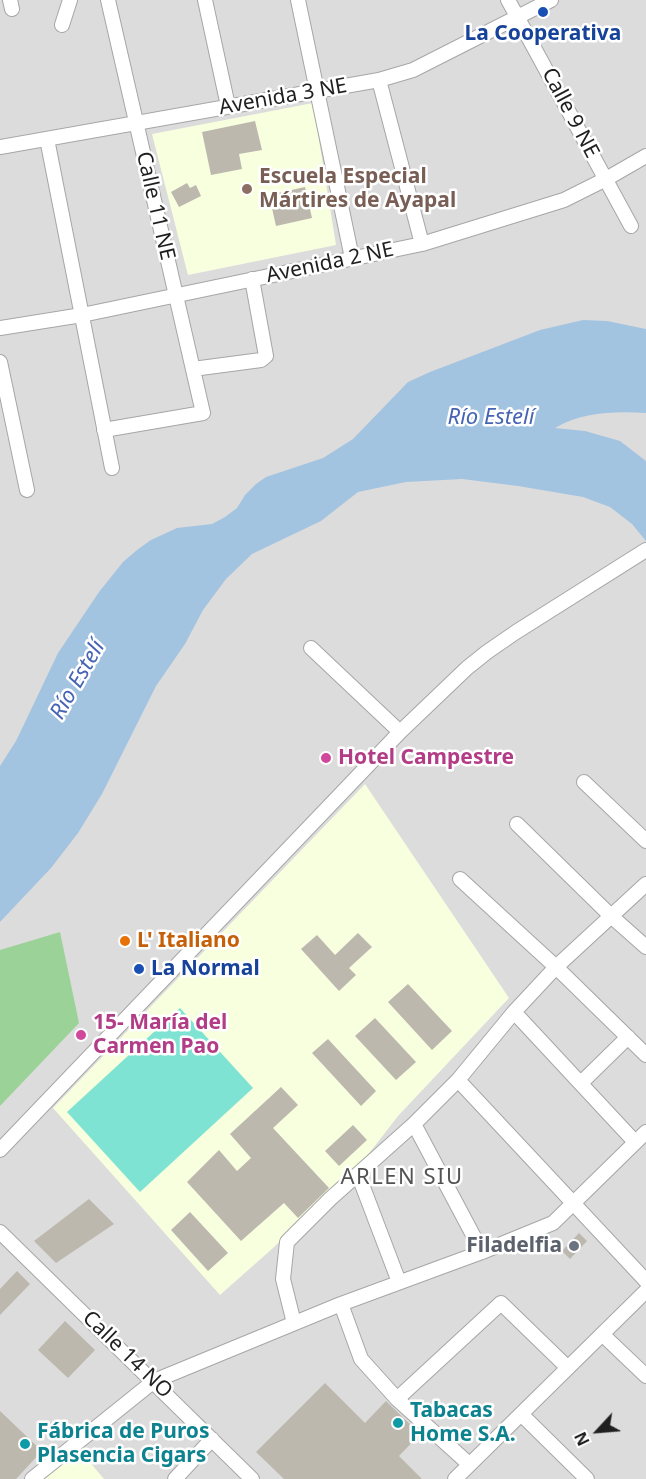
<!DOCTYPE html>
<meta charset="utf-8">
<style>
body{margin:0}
#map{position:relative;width:646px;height:1479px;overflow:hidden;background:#f0efe5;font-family:"Noto Sans",sans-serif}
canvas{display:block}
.north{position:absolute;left:568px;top:1401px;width:60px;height:60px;-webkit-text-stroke:4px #fff;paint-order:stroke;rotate:244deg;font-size:16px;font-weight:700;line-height:24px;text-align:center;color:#1f1f1f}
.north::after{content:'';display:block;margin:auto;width:21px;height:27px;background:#1f1f1f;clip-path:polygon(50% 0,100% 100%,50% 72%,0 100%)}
</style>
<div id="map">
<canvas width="646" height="1479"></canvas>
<div class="north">N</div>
</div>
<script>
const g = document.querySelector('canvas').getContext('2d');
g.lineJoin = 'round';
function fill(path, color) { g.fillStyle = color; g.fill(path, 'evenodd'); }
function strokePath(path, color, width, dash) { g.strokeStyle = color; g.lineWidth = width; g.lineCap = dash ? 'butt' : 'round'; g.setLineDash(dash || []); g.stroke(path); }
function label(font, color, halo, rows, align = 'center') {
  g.font = font + ' "Noto Sans",sans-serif'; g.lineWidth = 5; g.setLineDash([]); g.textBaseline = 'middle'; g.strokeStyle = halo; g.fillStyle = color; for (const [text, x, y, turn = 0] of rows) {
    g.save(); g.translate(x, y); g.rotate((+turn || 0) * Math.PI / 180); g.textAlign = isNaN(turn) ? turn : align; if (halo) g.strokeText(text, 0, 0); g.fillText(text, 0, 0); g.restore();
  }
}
fill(new Path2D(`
 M0 0H646V1479H0Z`), '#dddcdc');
fill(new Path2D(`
 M313 103 336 245 188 275 152 134Z
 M365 784 509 998 398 1116 367 1156 273 1248 220 1295 53 1108Z
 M79 1449 104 1479H42Z`), '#f8ffdf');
fill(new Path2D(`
 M60 932 79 1023 0 1106V950Z`), '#9bd297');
fill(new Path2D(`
 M180 1008 253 1088 140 1192 67 1112Z`), '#7fe3d3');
fill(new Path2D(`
 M583 320 607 321 646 329V413C615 411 582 412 555 428L585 431 620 441 646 461V541L632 524 610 507 583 497 518 486 462 479 406 482 358 492 321 521 252 554 226 579 203 610 185 644 156 686 102 794 78 833 51 868 0 922V766L16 741 58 653 99 592 123 562 137 550 151 540 177 528 212 524 225 517 237 508 245 495 256 484 266 477 323 458 353 439 408 382 430 372 540 330Z`), '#a3c4e0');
fill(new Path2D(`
 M255 121 262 150 239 154 242 169 211 175 202 132Z
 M187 183 190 188 196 185 201 196 179 207 171 192Z
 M305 187 312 218 276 226 269 195Z
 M358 933 372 947 349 968 356 975 339 991 301 949 317 935 335 955Z
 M408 984 452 1031 432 1050 388 1002Z
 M375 1018 416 1062 396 1080 355 1036Z
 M328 1039 376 1091 361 1106 312 1053Z
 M281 1087 298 1105 273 1128 329 1188 298 1218 284 1203 241 1241 187 1182 219 1150 237 1171 251 1158 230 1134Z
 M353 1125 367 1140 339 1166 325 1151Z
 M89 1199 114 1224 56 1263 34 1241Z
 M190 1212 228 1253 208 1271 171 1230Z
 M579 1233 587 1241 570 1259 562 1251Z
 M17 1271 30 1284 0 1315V1289Z
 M65 1321 95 1350 68 1378 38 1350Z
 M325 1383 365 1423 386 1401 420 1434 399 1456 422 1479H284L256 1452Z
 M0 1411 42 1451 16 1479H0Z`), '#bdb8ae');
const minor = new Path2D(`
 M10 0 12 9
 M205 0 228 106
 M298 0 352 258
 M508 0 631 226
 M62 25 70 0
 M379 80 422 244
 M47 139 112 468
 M0 147 379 80 413 70 551 0
 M0 328 82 315 422 244 564 200 606 179 646 156
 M0 362 27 490
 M193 369 261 360 266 356 252 279
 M104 430 203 413 108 0
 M311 648 400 732
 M584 782 646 841
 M517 824 611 916 646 947
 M460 879 556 967 646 1055
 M514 1012 635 1142
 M458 1080 646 1281
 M581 1083 628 1037
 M414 1124 482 1252
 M0 1150 400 732 467 668 487 652 516 632 646 550
 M358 1174 399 1282
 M0 1232 252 1479
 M341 1304 361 1359 397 1399 469 1464
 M294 1323 283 1279 287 1242 330 1199 414 1124 458 1080 514 1012 556 967 646 884
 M602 1334 646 1376
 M397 1399 501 1303 568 1368
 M521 1414 587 1479
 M32 1479 154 1381 341 1304 482 1252 553 1223 646 1132
 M175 1479 212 1439
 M455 1479 646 1291`);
strokePath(minor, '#a6a6a6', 16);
strokePath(minor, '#fff', 14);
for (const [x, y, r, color] of [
 [543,12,6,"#1a4fb4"],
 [247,189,6,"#8d6e63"],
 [326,758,6,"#d1479c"],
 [125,941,6,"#e8710a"],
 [139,969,6,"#1a4fb4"],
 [81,1035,6,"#d1479c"],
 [574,1246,6,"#6b7280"],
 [398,1423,6,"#0f9aa8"],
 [25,1444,6,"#0f9aa8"]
]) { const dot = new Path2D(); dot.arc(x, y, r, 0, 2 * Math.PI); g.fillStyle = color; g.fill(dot); strokePath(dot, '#fff', 2); }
label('bold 21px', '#164399', '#fff', [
 ["La Cooperativa",543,34],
 ["La Normal",151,969,"left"]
]);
label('21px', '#1f1f1f', '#fff', [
 ["Avenida 3 NE",283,97,-10],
 ["Calle 9 NE",570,113,62],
 ["Calle 11 NE",155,206,77],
 ["Avenida 2 NE",330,263,-12],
 ["Calle 14 NO",127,1355,44]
]);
label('bold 21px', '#785e54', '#fff', [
 ["Escuela Especial",259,177],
 ["Mártires de Ayapal",259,201]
], 'left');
label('bold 21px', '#b23c85', '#fff', [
 ["Hotel Campestre",338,758],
 ["15- María del",93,1023],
 ["Carmen Pao",93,1047]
], 'left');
label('bold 21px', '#c56008', '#fff', [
 ["L' Italiano",137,941]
], 'left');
label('bold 21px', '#5b616d', '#fff', [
 ["Filadelfia",562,1246]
], 'right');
label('bold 21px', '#0d838f', '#fff', [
 ["Tabacas",410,1411],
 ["Home S.A.",410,1435],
 ["Fábrica de Puros",37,1432],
 ["Plasencia Cigars",37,1456]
], 'left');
label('italic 22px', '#4664b4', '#fff', [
 ["Río Estelí",491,418],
 ["Río Estelí",78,680,-60]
]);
g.letterSpacing = '1.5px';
label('22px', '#525252', '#fff', [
 ["ARLEN SIU",402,1178]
]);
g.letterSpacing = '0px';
</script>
